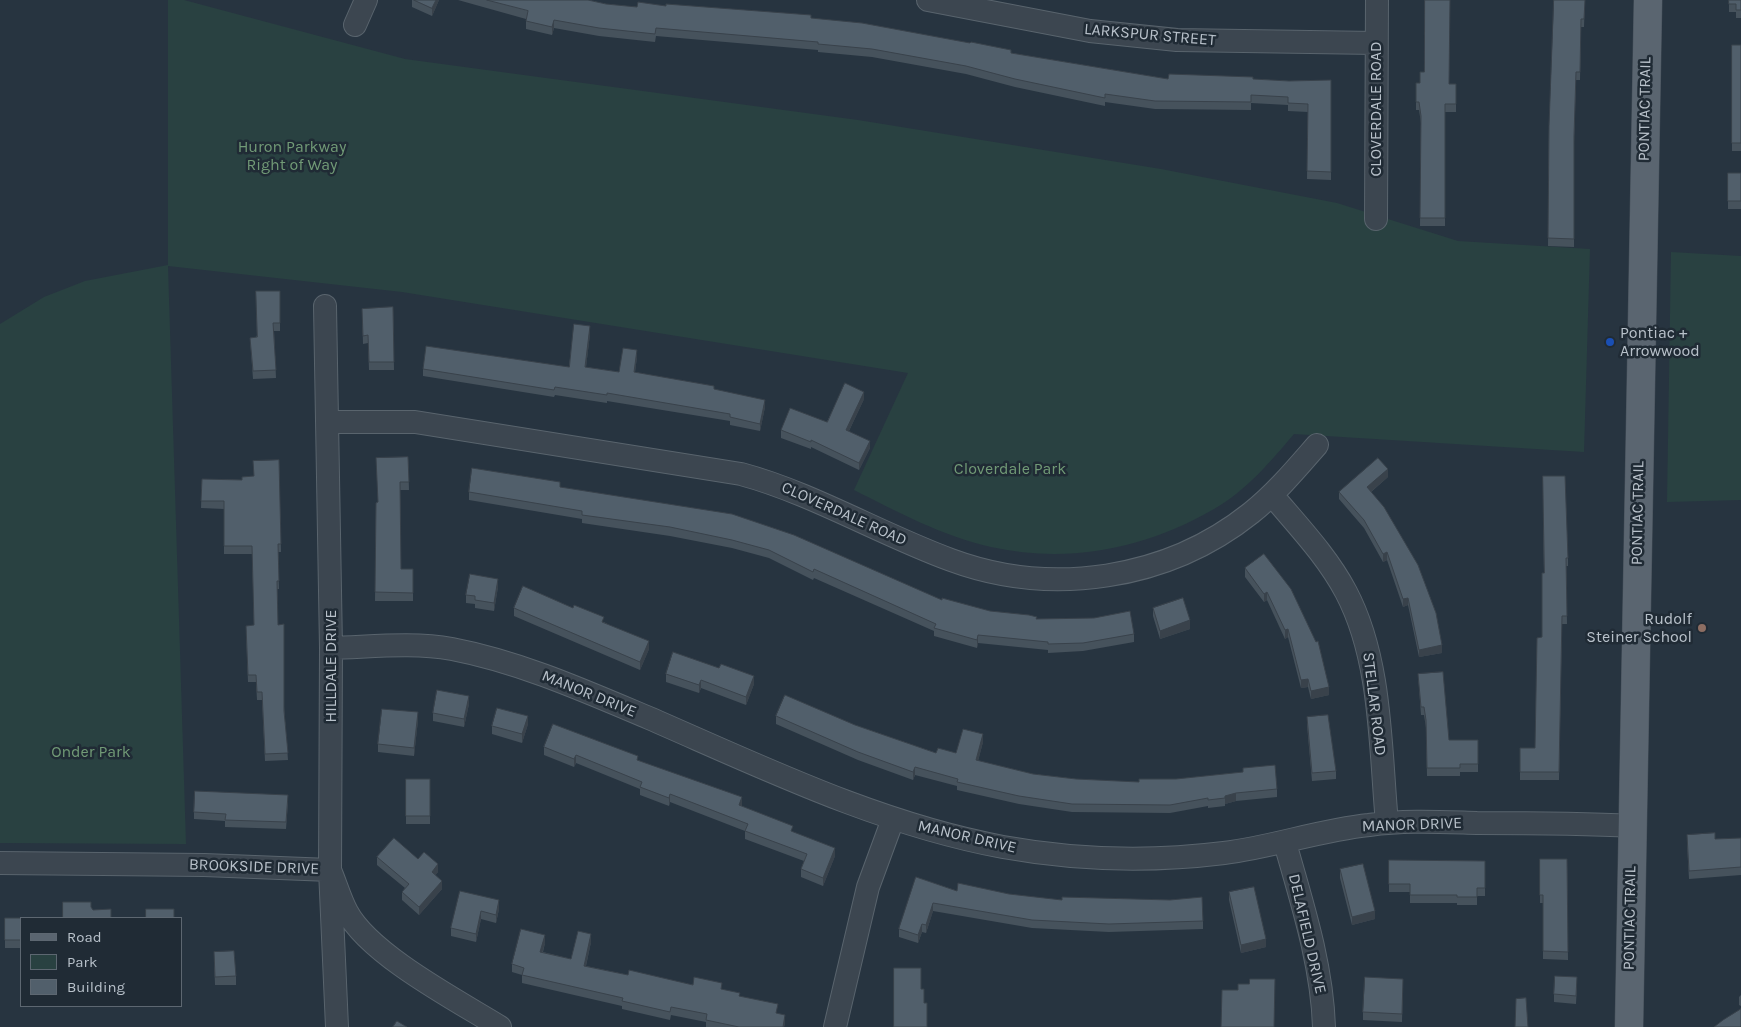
<!DOCTYPE html>
<style>
body{margin:0}
#map{position:relative;width:1741px;height:1027px;overflow:hidden;background:#273440;font-family:Karla,sans-serif}
canvas{display:block}
.legend{position:absolute;left:20px;top:917px;width:162px;height:90px;box-sizing:border-box;background:#202b35;border:1px solid #5d6771;margin:0;padding:6px 9px;list-style:none;font-size:15px;color:#b8c1ca}
.legend li{display:flex;align-items:center;gap:10px;height:25px}
.legend b{width:25px;border:1px solid #5d6771}
</style>
<div id="map">
<canvas width="1741" height="1027"></canvas>
<ul class="legend">
<li><b style="height:6px;background:#5a6570"></b>Road</li>
<li><b style="height:14px;background:#294141"></b>Park</li>
<li><b style="height:14px;background:#515f6b"></b>Building</li>
</ul>
</div>
<script>
const g = document.querySelector('canvas').getContext('2d');
g.lineJoin = 'round';
function fill(path, color) { g.fillStyle = color; g.fill(path, 'evenodd'); }
function strokePath(path, color, width, dash) { g.strokeStyle = color; g.lineWidth = width; g.lineCap = dash ? 'butt' : 'round'; g.setLineDash(dash || []); g.stroke(path); }
function label(font, color, halo, rows, align = 'center') {
  g.font = font + ' Karla,sans-serif'; g.lineWidth = 5; g.setLineDash([]); g.textBaseline = 'middle'; g.strokeStyle = halo; g.fillStyle = color; for (const [text, x, y, turn = 0] of rows) {
    g.save(); g.translate(x, y); g.rotate((+turn || 0) * Math.PI / 180); g.textAlign = isNaN(turn) ? turn : align; if (halo) g.strokeText(text, 0, 0); g.fillText(text, 0, 0); g.restore();
  }
}
fill(new Path2D(`
 M168 0H184L405 59 858 120 1161 169 1337 203 1458 241 1590 249 1584 452 1294 434C1271 461 1246 491 1214 509 1145 549 1069 564 991 547 942 536 898 512 854 490L908 373 402 292 168 266 186 844 0 843V324L44 297 85 281 168 265Z
 M1671 252 1741 256V500L1667 502Z`), '#294141');
const minor = new Path2D(`
 M928 0 1090 31 1177 40 1376 43
 M355 25 366 0
 M1376 219 1377 0
 M325 306 331 648 330 870 337 1027
 M327 422H415L741 474C812 493 882 535 951 560 1051 597 1167 580 1251 513 1276 493 1296 469 1317 445
 M1272 495C1298 526 1327 556 1346 592 1382 660 1380 748 1387 823
 M331 648C371 647 413 642 452 649 520 662 585 691 649 718 764 768 879 824 1003 847 1075 860 1151 862 1224 853 1273 847 1320 830 1369 825 1405 820 1441 822 1477 823 1529 823 1580 823 1632 826
 M1285 843C1302 903 1322 964 1324 1027
 M0 863 204 865 330 870C336 884 340 899 347 912 370 955 458 1001 500 1027
 M835 1027 868 887 893 819`);
const major = new Path2D(`
 M1629 1027 1648 0`);
strokePath(minor, '#59646d', 24);
strokePath(major, '#454f59', 29);
strokePath(minor, '#3c4650', 22);
strokePath(major, '#5a6570', 28);
fill(new Path2D(`
 M412 0H439L432 16 412 7Z
 M458 0H588L606 4 637 7 666 6 811 18 1011 53 1168 79H1253L1289 81 1331 80V180L1307 179 1308 112 1288 111V105L1251 103V110L1155 109 1105 102V106L1015 87 966 74 872 57 818 52V50L656 36 655 42 599 36 554 28 552 35 526 29V19Z
 M1585 0 1584 27H1581L1580 80H1576L1574 144V247L1548 246 1549 126Z
 M1729 0H1741V18H1736V12H1729Z
 M1732 45H1741V151H1732Z
 M1416 83 1456 84V112H1445V226H1420L1421 123 1419 110H1416Z
 M1728 173H1741V209H1728Z
 M280 291V331H274L276 378 253 379 250 338 256 337Z
 M393 307 394 370H369L368 343 363 344 362 309Z
 M590 334 586 367 619 372 637 357 635 372 714 389 765 407 760 431 730 425V421L607 401V403L555 395 554 397 423 376V369L569 367Z
 M864 399 849 431 870 448 859 470 811 447V449L781 438V430L827 422Z
 M408 457 409 490H400L401 569H413V601H375L376 503 378 502Z
 M279 460 281 552H278L279 589H277L278 625 288 760 265 761 262 700H257L256 682H248L246 633 254 625 252 554H224V509L201 508 202 479 242 480 254 476Z
 M1543 476 1568 558V566H1566L1567 624H1562L1559 780H1520V748H1535L1542 637 1544 573Z
 M1388 477 1371 492 1442 653 1419 657 1408 605 1403 607 1387 560 1383 562 1364 528 1339 499V492Z
 M560 487 942 600 990 611 1037 619 1134 634V642L1083 651 1048 653V650L978 643 977 648 934 636V631L814 578 813 580 769 558 732 548 670 536 582 523V519L469 500V492Z
 M1264 554 1329 695 1311 699 1308 687 1301 688 1288 637 1285 639 1267 600 1264 602 1245 577V568Z
 M498 587 494 611 475 608V604L466 603V595Z
 M514 608 604 622 649 649 640 670 514 616Z
 M1153 608 1190 629 1160 639 1153 616Z
 M719 668 754 684 746 705 701 688 699 693 666 682V674Z
 M1418 674 1449 740H1478V772H1460V776H1427L1426 728 1424 715H1421Z
 M469 704 464 727 433 721V713Z
 M776 716 855 725 936 753H956L983 742 978 761 1033 774 1076 779 1277 789V797L1236 801 1225 804V806L1208 808V806L1170 813 1072 812 1019 804 957 790V786L915 775 913 780 858 760 776 724Z
 M1307 717 1336 771V779L1312 781 1307 725Z
 M418 720 414 756 378 752V744Z
 M528 724 522 743 492 734V726Z
 M544 747 638 760 742 805V806L793 832 835 856 823 886 801 877V869L804 861 745 839V831L670 802 669 806 640 795V789L576 763 574 767 544 755Z
 M406 779H430V824H406Z
 M288 802 286 829 225 827V821L194 819V812Z
 M1741 838V875L1689 879 1687 843Z
 M377 857 418 859 438 872 435 875 442 889 419 915 402 900V892L405 888 377 865Z
 M1540 859H1567L1568 960 1543 959V903H1540Z
 M1389 860 1485 861V896H1477V905H1457V903H1410V892H1389Z
 M1340 869 1375 919 1352 925 1340 878Z
 M916 877 957 891 1009 894 1203 921V929L1109 932 1032 928 933 911 926 933 922 932 918 943 899 937V929Z
 M460 891 499 909 496 923 481 919 476 942 451 936V928Z
 M1229 892 1266 947 1241 953 1229 900Z
 M5 918H21V948H5Z
 M591 942 586 966 628 975 722 989 778 1014 785 1023 784 1027H706V1022L671 1015 670 1020 622 1009V1006L522 983V975L512 972V964L545 943 543 952 571 959Z
 M214 960 236 976V985H215Z
 M1403 979 1402 1022 1363 1020V1012Z
 M1577 985 1576 1004 1554 1002V994Z
 M1741 995V1006L1739 1005V997Z`), '#46525c');
fill(new Path2D(`
 M436 0H439L432 16V8Z
 M554 20V28L552 35V27Z
 M590 326V334L585 375V367Z
 M637 350V357L634 379V372Z
 M864 392V399L846 437V430Z
 M765 400V407L760 431V424Z
 M870 441V448L859 470V463Z
 M1388 469V477L1367 495V487Z
 M1387 552V560L1383 562V554Z
 M498 579V587L494 611V603Z
 M1267 592V600L1264 602V594Z
 M1408 598V605L1403 607V599Z
 M1190 620V629L1160 639V631Z
 M1288 629V637L1285 639V630Z
 M978 635V643L977 648V640Z
 M649 641V649L640 670V662Z
 M1442 645V653L1419 657V650Z
 M754 676V684L746 705V697Z
 M1308 679V687L1301 688V680Z
 M701 680V688L699 693V685Z
 M1329 687V695L1311 699V691Z
 M469 696V704L464 727V719Z
 M418 712V720L414 756V748Z
 M528 716V724L522 743V734Z
 M983 734V742L976 768V760Z
 M576 755V763L574 767V759Z
 M915 767V775L913 780V772Z
 M1236 793V801L1225 804V796Z
 M670 794V802L669 806V798Z
 M742 797V805L739 813V805Z
 M835 848V856L823 886V878Z
 M438 864V872L432 880V872Z
 M442 881V889L419 915V907Z
 M499 900V909L496 923V915Z
 M933 903V911L926 933V925Z
 M481 911V919L476 942V934Z
 M1375 911V919L1352 925V917Z
 M922 924V932L918 943V935Z
 M591 934V942L584 974V966Z
 M545 935V943L540 960V952Z
 M1266 939V947L1241 953V945Z
 M785 1015V1023L784 1027H783Z`), '#39424b');
const building = new Path2D(`
 M414 0H436L432 8Z
 M487 0H588L606 4 637 7 638 2 666 6V4L811 15V18L862 23 970 43 971 42 1011 50V53L1168 79 1169 74 1253 77V79L1289 81 1331 80V172L1307 171 1308 104 1288 103V97L1251 95V102L1155 101 1105 94V98L1015 79 966 66 872 49 818 44V42L656 28 655 34 599 28 554 20 552 27 526 21 528 11Z
 M1425 0H1450L1449 84H1456V104H1445V218H1420L1421 116 1419 102H1416V83H1420V72H1424Z
 M1554 0H1585L1584 19H1581L1580 72H1576L1574 136V239L1548 238 1549 126Z
 M1729 0H1741V10H1736V4H1729Z
 M1732 45H1741V143H1732Z
 M1728 173H1741V201H1728Z
 M256 291H280V323H273L276 370 253 371 250 338 257 337Z
 M393 307 394 362H369L368 335 363 336 362 309Z
 M574 324 590 326 585 367 619 372 623 348 637 350 634 372 714 386V389L765 400 760 424 730 417V414L607 393V395L555 387 554 390 423 369 426 346 569 367Z
 M845 383 864 392 846 430 870 441 859 463 811 440V442L781 430 790 408 827 422Z
 M408 457 409 482H400L401 569H413V593L375 592 376 503 378 502 376 458Z
 M1378 458 1388 469 1367 487 1384 507 1418 565 1436 613 1442 645 1419 650 1408 598 1403 599 1387 552 1383 554 1364 520 1339 492Z
 M279 460 281 544H278L279 581H277L278 625 284 624V711L288 753 265 754 262 692H257L256 675H248L246 626 254 625 252 546H224V501H201L202 479 242 480V477L254 476 253 461Z
 M472 468 560 482V487L732 514 794 535 942 600V598L990 611 1029 615 1037 617 1036 619 1094 618 1130 611 1134 634 1083 643 1048 644V642L978 635 977 640 934 628 936 624 814 569 813 572 769 550 732 540 670 527 582 515V511L469 492Z
 M1543 476H1565L1568 558H1566L1567 616H1562L1559 772H1520V748H1535L1537 638 1542 637V573H1544Z
 M1264 554 1291 589 1316 642 1318 641 1329 687 1311 691 1308 679 1301 680 1288 629 1285 630 1267 592 1264 594 1245 568Z
 M470 574 498 579 494 603 475 600V596L466 595Z
 M523 586 573 608 574 605 604 617 602 622 649 641 640 662 514 608Z
 M1183 598 1190 620 1160 631 1153 608Z
 M673 652 719 668 721 664 754 676 746 697 701 680 699 685 666 674Z
 M1443 672 1449 740H1478V764H1460V768H1427L1426 720 1424 707H1421L1418 674Z
 M437 690 469 696 464 719 433 713Z
 M785 695 855 725 936 753 938 748 956 753 963 729 983 734 976 760 1033 774 1076 779 1139 782V779H1176L1243 772V768L1275 765 1277 789 1236 793 1225 796V798L1208 800V798L1170 805 1072 804 1019 796 957 782 958 779 915 767 913 772 858 752 776 716Z
 M497 708 528 716 522 734 492 726Z
 M382 709 418 712 414 748 378 744Z
 M1328 715 1336 771 1312 773 1307 717Z
 M553 724 638 756 637 760 742 797 739 805 793 826 791 831 835 848 823 878 801 869 807 854 745 831 748 824 670 794 669 798 640 787 642 782 576 755 574 759 544 747Z
 M406 779H430V816H406Z
 M195 791 288 795 286 822 225 820 226 814 194 812Z
 M1715 833V839L1741 838V867L1689 871 1687 835Z
 M394 838 418 859 424 852 438 864 432 872 442 881 419 907 402 892 409 884 377 857Z
 M1540 859H1567L1568 952 1543 951V895H1540Z
 M1389 860 1485 861V888H1477V897H1457V895H1410V884H1389Z
 M1363 864 1375 911 1352 917 1340 869Z
 M916 877 957 891 958 883 1009 894 1062 900V897L1170 900 1202 897 1203 921 1109 924 1032 920 933 903 926 925 922 924 918 935 899 929Z
 M1254 887 1266 939 1241 945 1229 892Z
 M460 891 499 900 496 915 481 911 476 934 451 928Z
 M63 902H91V907L93 910 111 909V918H63Z
 M146 909H174V918H146Z
 M5 918H36H21V940H5Z
 M521 929 545 935 540 952 571 959 578 931 591 934 584 966 628 975 629 970 693 985 694 977 722 983 721 989 740 993 739 996 778 1004 776 1013 785 1015 783 1027H739L706 1020 707 1014 671 1007 670 1012 622 1001 623 998 522 975 524 968 512 964Z
 M234 951 236 976 215 977 214 952Z
 M894 968H921V989H924V1003H927V1027H894Z
 M1555 976 1577 977 1576 996 1554 994Z
 M1365 977 1403 979 1402 1014 1363 1012Z
 M1250 979H1275L1274 1027H1221L1222 990H1238V984H1249Z
 M1526 998 1528 1027H1515L1516 999Z
 M1741 1009V1027H1714L1723 1020Z
 M397 1021 407 1027H393Z`);
fill(building, '#515f6b');
strokePath(building, '#39424b', 1);
for (const [x, y, r, color] of [
 [1610,342,5,"#1a4fb4"],
 [1702,628,5,"#8d6e63"]
]) { const dot = new Path2D(); dot.arc(x, y, r, 0, 2 * Math.PI); g.fillStyle = color; g.fill(dot); strokePath(dot, '#202b35', 2); }
label('16px', '#b8c1ca', '#202b35', [
 ["LARKSPUR STREET",1150,35,5],
 ["CLOVERDALE ROAD",1376,109,-90],
 ["PONTIAC TRAIL",1645,109,-89],
 ["PONTIAC TRAIL",1638,513,-89],
 ["CLOVERDALE ROAD",844,514,24],
 ["HILLDALE DRIVE",331,666,-90],
 ["MANOR DRIVE",589,694,22],
 ["STELLAR ROAD",1374,704,83],
 ["MANOR DRIVE",1412,825,-2],
 ["MANOR DRIVE",967,837,13],
 ["BROOKSIDE DRIVE",254,867,2],
 ["PONTIAC TRAIL",1630,918,-89],
 ["DELAFIELD DRIVE",1307,934,77]
]);
label('16px', '#719a76', '#202b35', [
 ["Huron Parkway",292,147],
 ["Right of Way",292,165],
 ["Cloverdale Park",1010,469],
 ["Onder Park",91,752]
]);
label('16px', '#b8c1ca', '#202b35', [
 ["Pontiac +",1620,333],
 ["Arrowwood",1620,351],
 ["Rudolf",1692,619,"right"],
 ["Steiner School",1692,637,"right"]
], 'left');
</script>
